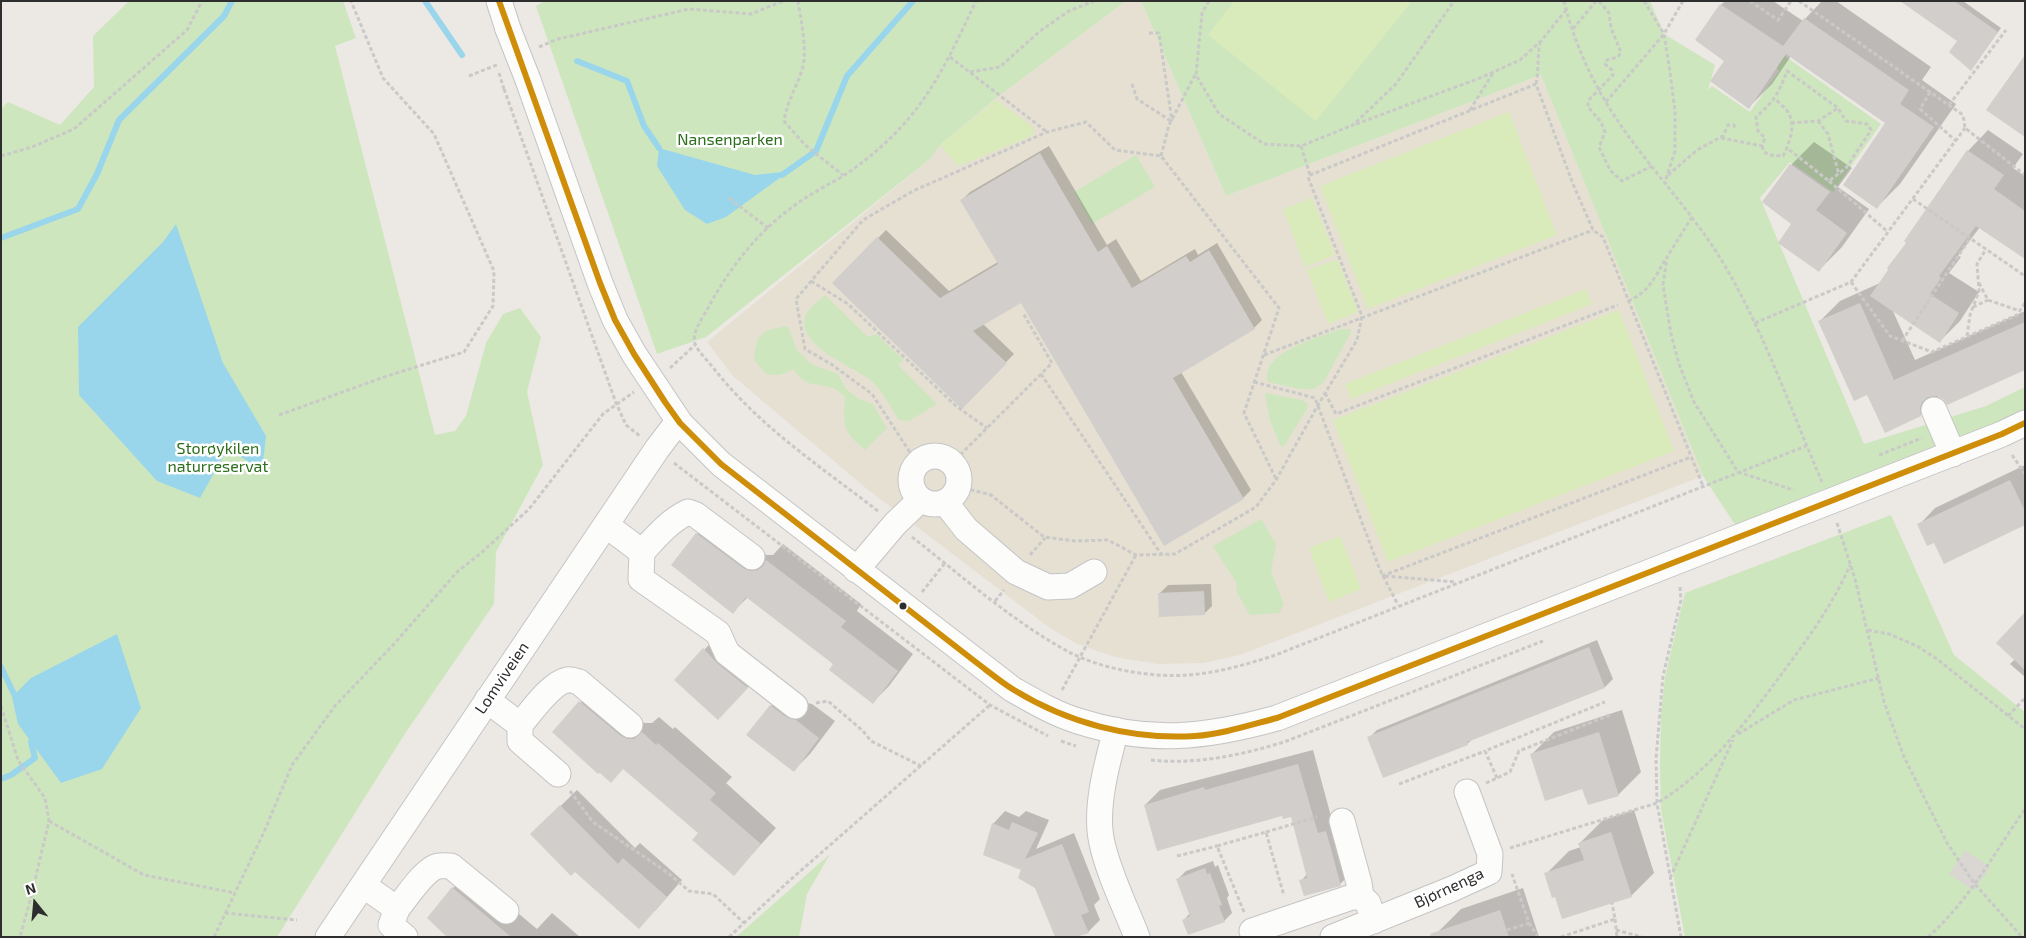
<!DOCTYPE html>
<meta charset="utf-8">
<style>
body{margin:0}
#map{position:relative;width:2026px;height:938px;overflow:hidden;background:#ece8e4;font-family:"Exo 2",sans-serif}
canvas{display:block}
.frame{position:absolute;inset:0;border:2px solid #2e2e2e;pointer-events:none}
.north{position:absolute;left:10px;top:878px;width:50px;height:50px;-webkit-text-stroke:4px #fff;paint-order:stroke;rotate:343deg;font-size:14px;font-weight:700;line-height:20px;text-align:center;color:#2e2e2e}
.north::after{content:'';display:block;margin:auto;width:18px;height:22px;background:#2e2e2e;clip-path:polygon(50% 0,100% 100%,50% 72%,0 100%)}
</style>
<div id="map">
<canvas width="2026" height="938"></canvas>
<div class="frame"></div>
<div class="north">N</div>
</div>
<script>
const g = document.querySelector('canvas').getContext('2d');
g.lineJoin = 'round';
function fill(path, color) { g.fillStyle = color; g.fill(path, 'evenodd'); }
function strokePath(path, color, width, dash) { g.strokeStyle = color; g.lineWidth = width; g.lineCap = dash ? 'butt' : 'round'; g.setLineDash(dash || []); g.stroke(path); }
function label(font, color, halo, rows, align = 'center') {
  g.font = font + ' "Exo 2",sans-serif'; g.lineWidth = 5; g.setLineDash([]); g.textBaseline = 'middle'; g.strokeStyle = halo; g.fillStyle = color; for (const [text, x, y, turn = 0] of rows) {
    g.save(); g.translate(x, y); g.rotate((+turn || 0) * Math.PI / 180); g.textAlign = isNaN(turn) ? turn : align; if (halo) g.strokeText(text, 0, 0); g.fillText(text, 0, 0); g.restore();
  }
}
fill(new Path2D(`
 M1126 1H1141L1226 196 1541 75 1703 476 1240 655 1204 663 1158 664 1115 657 1077 644 1050 628 867 489 733 376 707 342 930 159 940 145 995 99Z`), '#e6e0d3');
fill(new Path2D(`
 M129 1H343L356 38 335 46 435 435 455 431 466 416 486 343 503 314 520 308 541 337 527 392 543 465 496 552 494 604 406 732 277 937H1V109L8 102 60 125 94 87 93 36Z
 M545 1H1126L995 99 940 145 930 159 706 337 657 354 536 6Z
 M1141 1H1650L1664 34 1715 65 1708 90 1712 86 1750 112 1779 71 1772 62 1779 52 1881 124 1833 192 1790 162 1760 198 1864 444 1986 406 2025 387V409L2000 422 1736 526 1703 476 1541 75 1226 196Z
 M1136 155 1155 187 1092 224 1074 192Z
 M825 295 868 337 876 334 904 360 898 365 937 404 909 421 899 420C890 407 882 389 869 379 852 366 788 342 808 311 812 305 820 300 825 295Z
 M788 326 797 350 811 364 838 374 846 389 859 399 873 404 887 428 865 450C842 430 843 427 845 397 841 394 837 389 832 388 813 382 806 388 793 369 784 375 777 376 766 374L754 360C756 332 762 330 788 326Z
 M1340 329H1350L1351 332 1324 382 1314 389H1300L1268 382C1259 352 1319 338 1340 329Z
 M1265 393 1302 400 1307 403 1308 407 1284 446 1281 447 1270 421Z
 M1891 515 1954 655 2025 712V937H1685L1661 810 1660 766 1661 714 1665 677 1685 593Z
 M1261 519 1276 544 1271 571 1284 604 1279 613 1250 615 1237 593 1236 582 1213 546Z
 M830 854 807 894 799 937H736Z`), '#cee6be');
fill(new Path2D(`
 M1234 1H1412L1316 121 1208 35Z
 M996 100 1032 126 1034 131 1032 136 958 166 940 145Z
 M1509 112 1557 235 1368 309 1320 186Z
 M1312 198 1335 255 1305 267 1283 209Z
 M1337 259 1358 312 1328 324 1307 270Z
 M1586 289 1592 304 1351 399 1345 384Z
 M1619 310 1674 451 1388 562 1333 420Z
 M1340 536 1361 589 1329 602 1309 548Z`), '#d9eabb');
fill(new Path2D(`
 M1965 850 1990 867 1974 891 1949 874Z`), '#dad6d2');
fill(new Path2D(`
 M659 148 755 175 782 172 781 177 726 217 707 224 685 210 657 166Z
 M176 224 223 363 266 436 262 471 228 448 200 498 157 481 79 395 78 327 163 242Z
 M117 634 141 708 102 769 61 783 18 724 12 697 31 678Z`), '#99d6ec');
fill(new Path2D(`
 M1725 1H1773L1803 21 1822 1H1836L1931 67 1922 80 1956 104 1900 184 1877 207 1886 123 1791 56 1772 84 1749 107 1726 61 1721 5Z
 M1917 1H1963L2001 28 1974 65 1959 41Z
 M1988 130 2023 154 2013 168 2025 176V258L1980 227 1958 256 1961 257 1949 273 1979 292 1960 321 1940 341 1892 309 1915 360 2025 311V369L1940 396 1920 415 1868 393 1820 321 1840 301 1880 283 1968 151Z
 M1814 142 1852 168 1838 187 1869 209 1842 247 1819 270 1793 223 1791 165Z
 M1049 146 1107 245 1116 239 1141 281 1195 249 1198 255 1217 243 1262 320 1254 328 1181 372 1251 490 1243 498 1021 301 983 324 1014 354 962 407 834 283 886 230 949 291 998 262 962 200 970 192Z
 M2025 465V524L1934 541 1919 525 1935 508Z
 M713 518 760 553 767 555H773L783 544 861 604 857 611 913 654 889 686 873 702 835 664 748 597 733 612 697 534Z
 M1211 584 1212 606 1204 614 1159 594 1168 585Z
 M2025 613V677L2010 664 2015 659Z
 M720 633 763 671 718 719 676 680Z
 M1597 640 1613 679 1605 687 1474 738 1467 744 1369 738 1377 730Z
 M596 686 637 720 645 723H652L659 717 673 729 675 727 732 777 726 783 776 828 734 874 699 833 624 768 554 732Z
 M787 689 803 702 812 704 835 721 810 754 794 770 748 735 771 706Z
 M1622 710 1641 772 1618 795 1583 787 1531 755 1554 732Z
 M1313 750 1332 820 1355 870 1340 884 1301 881 1307 874 1292 815 1145 805 1160 790Z
 M577 790 635 848 640 843 682 880 655 911 532 834Z
 M1634 810 1654 873 1631 896H1556L1546 874 1569 851 1581 847 1580 843 1603 820Z
 M1005 811 1019 817 1026 811 1049 820 1036 849 1074 833 1100 899 1094 905 1100 920 1088 932 1025 864 993 824Z
 M1213 861 1215 867 1218 865 1229 895 1227 898 1232 913 1224 921 1184 920 1190 913 1178 879 1186 871Z
 M469 872 537 929 552 913 580 937H449L429 918 453 888Z
 M1523 888 1539 937H1440L1438 932 1461 909Z`), '#0003');
strokePath(new Path2D(`
 M425 1 462 55
 M577 61 627 81 644 126 659 148
 M782 175 816 151 847 76 913 1
 M1 238 78 209 97 174 119 120 224 16 232 1
 M1 667 14 694
 M1 779 11 775 35 758 31 742`), '#99d6ec', 6);
fill(new Path2D(`
 M1900 1H1954L1998 32 1971 71 1949 52 1957 41Z
 M1720 4 1783 46 1804 18 1909 90 1900 104 1934 127 1877 209 1843 185 1885 123 1786 54 1749 109 1710 81 1724 61 1695 40Z
 M2025 55V137L1986 110Z
 M1967 150 2004 175 1994 189 2025 211V259L1976 226 1939 276 1941 278 1930 294 1959 313 1940 343 1870 296 1888 270 1887 268 1906 243 1904 241Z
 M1040 153 1098 252 1107 246 1132 288 1186 256 1190 262 1209 250 1255 329 1173 378 1244 499 1164 546 1021 303 973 331 1007 363 962 409 832 283 877 237 940 298 998 264 960 200Z
 M1790 164 1830 192 1816 210 1847 233 1819 272 1778 243 1791 224 1762 202Z
 M1860 303 1894 380 2025 322V370L1947 405 1943 399 1936 396 1928 397 1922 402 1920 408 1921 416 1885 433 1867 395 1854 401 1818 321Z
 M2010 480 2025 511V525L1944 564 1934 543 1927 546 1917 524Z
 M696 533 743 568 750 571 758 570 763 566 766 560 846 621 841 627 898 671 873 704 829 670 833 664 746 597 733 614 671 565Z
 M1204 591 1205 615 1159 617 1158 593Z
 M2025 612V670L1996 643Z
 M1589 647 1605 688 1475 739 1467 742 1468 745 1383 778 1367 737Z
 M703 648 718 664 748 688 718 720 674 680Z
 M579 701 621 736 628 739H634L642 732 656 745 658 743 716 793 710 800 761 844 734 876 692 840 698 833 623 769 611 783 600 773 598 774 552 732Z
 M770 705 786 717 796 720 819 738 794 772 746 735Z
 M1599 732 1619 796 1588 805 1582 789 1545 801 1530 754Z
 M1298 764 1318 833 1326 831 1341 886 1304 896 1299 880 1307 878 1291 817 1283 819 1282 816 1157 851 1144 805 1204 787 1205 790Z
 M560 805 618 864 623 858 667 897 639 929 575 872 571 876 530 834Z
 M1012 822 1038 833 1025 859 1062 844 1089 912 1081 915 1089 933 1076 937H1055L1035 888 1018 878 1023 864 1021 870 983 855 992 823 1009 830Z
 M1611 832 1632 897 1562 919 1555 897 1552 898 1544 873 1584 860 1578 843Z
 M1205 868 1207 874 1210 873 1222 905 1219 906 1225 922 1188 935 1182 920 1190 916 1176 879Z
 M452 887 511 937H447L427 918Z
 M1500 910 1509 937H1431L1430 934Z`), '#d1cecb');
const minor = new Path2D(`
 M499 1 508 29
 M528 80 600 283 615 320 634 354 680 423 721 464 1012 689C1033 701 1055 714 1078 721 1150 744 1205 738 1277 718L2002 434 2025 423
 M1934 410 1953 454
 M911 480a24 24 0 1 1 48 0a24 24 0 1 1-48 0Z
 M945 502 966 529 1016 572 1048 587 1070 586 1094 572
 M606 525 642 552 641 579 718 633 727 653 795 706
 M642 552C656 537 669 521 688 512L696 515 752 557
 M856 570 895 524 920 500
 M487 700 520 725V741L558 774
 M520 725C531 712 551 683 567 680 571 679 575 681 579 682L630 725
 M1116 730C1107 763 1094 810 1102 843 1109 875 1125 906 1137 937
 M1342 821 1359 883 1361 897
 M363 885 397 909 391 925 405 937
 M397 909C406 898 422 873 435 867 440 865 446 866 451 866L506 911
 M1252 931 1352 897H1361L1368 903 1374 921
 M328 937 657 449 673 428 680 423
 M1333 937 1452 889 1489 872 1490 854 1467 792`);
strokePath(minor, '#c5c4c5', 27);
strokePath(new Path2D(`
 M798 1C801 20 808 52 802 70 796 88 787 102 784 121L805 145 843 175
 M1209 1 1202 13 1196 75 1219 114 1264 144 1301 146 1353 125 1396 84 1454 1
 M1564 1C1576 51 1599 96 1629 137 1660 179 1695 217 1722 261 1764 331 1790 408 1822 482
 M1599 1 1609 13 1611 28 1621 52 1618 57 1607 60 1605 64 1612 70 1613 75 1588 101V107L1601 122 1605 132 1599 147 1610 170 1622 181 1652 166
 M1644 1 1664 34 1670 72 1675 111V151L1665 182
 M1750 1 1778 20 1791 1
 M1799 1 1963 115 1965 128 2025 175
 M1573 29 1596 1
 M1149 33H1159L1172 121
 M539 47 558 39 689 9 751 14 783 1
 M950 57 1047 132
 M970 72 1000 67 1040 31 1069 11 1094 1
 M469 76 499 64
 M1132 84 1137 99 1171 121
 M1536 84C1539 70 1537 57 1540 43
 M504 89 616 403 626 425 640 436
 M1930 92 1920 109 1956 141
 M1606 102 1664 34 1683 1
 M1949 105 2006 30
 M1470 110 1493 73
 M1818 121 1828 134 1838 171 1841 174
 M1791 123 1818 121 1838 108
 M1356 124 1480 78 1520 60 1541 41 1566 10
 M1721 138 1762 146 1765 138 1758 131 1756 117C1774 101 1778 95 1787 71L1838 108 1846 121 1867 124 1871 130 1846 168 1829 181 1787 148
 M1301 146 1310 175
 M1762 146 1764 152 1770 155 1783 156C1789 144 1796 126 1789 114 1786 108 1779 103 1775 99
 M1 156 32 147 74 129 187 30 202 1
 M1161 156 1169 125 1195 75
 M1668 175 1697 150 1723 136 1728 125H1734L1735 129
 M1829 181 1888 232
 M729 198 768 228
 M1913 199 2025 276
 M1692 217 1667 257 1663 285 1671 334 1679 364 1694 402 1738 472 1794 490
 M811 281 848 304 956 406 987 428
 M1851 282 1890 336 1932 352 2017 315 2025 303
 M1979 283 1988 300 2020 311
 M1628 301C1647 294 1656 276 1665 260
 M1973 307 1988 300
 M1755 323 1851 282 1965 128
 M1967 336 1970 315 1979 291 1977 264 1986 249
 M1902 341 1970 238
 M1264 355 1593 230
 M670 368 695 345
 M1041 374 1161 554
 M1254 382 1315 398 1380 570 1398 605
 M1325 393 1336 414 1618 305
 M279 415 387 376 464 352 493 306 494 271 434 134 383 78 351 1
 M1879 455 1922 438
 M2012 455 2025 474
 M674 463 990 705 1048 736
 M917 463 872 394 831 364 805 349 796 299 863 220 913 191 1047 132 1086 122 1115 150 1161 156 1279 308 1244 413 1276 479
 M951 464 1052 363 1023 313
 M964 488 991 495 1044 537 1075 541 1108 540 1136 555 1175 554 1256 507 1276 480 1318 405 1357 340 1362 316 1308 177 1310 175 1536 84 1573 184 1593 230 1603 237 1703 486
 M878 511C821 467 760 427 715 370 709 362 701 355 696 346 690 334 702 319 708 308 730 267 759 230 798 203 812 193 828 185 843 176 864 162 884 146 901 127 935 91 955 45 976 1
 M1837 523 1855 579 1884 702 1904 757 1947 843 1974 883 2022 937
 M912 537C962 576 1013 622 1069 652 1101 669 1152 678 1188 675 1217 673 1244 665 1273 656L1806 446
 M1030 555 1045 538
 M1382 576 1691 457
 M1385 576 1456 582
 M1680 587 1681 600 1663 676 1656 759 1657 803 1681 937
 M922 592 945 563
 M995 601 1004 590
 M1868 630 1889 634 1917 646 1937 659 2025 729
 M1062 690 1136 555
 M816 703 828 701 863 731 871 741 921 766
 M1 706 18 760 45 798 49 821 31 897 20 937
 M2008 716 2025 698
 M1738 734 1794 700 1879 678
 M1061 741 1076 746
 M1151 760C1196 765 1241 755 1284 742L1543 641
 M1497 778 1485 751 1605 702
 M1486 783 1510 772 1519 751 1612 714
 M1399 784 1485 751
 M570 791 593 822 668 873 689 891 713 894 744 923
 M49 821 144 875 235 893
 M1266 832 1317 817
 M1510 848 1657 803C1711 771 1749 718 1786 668 1810 636 1834 602 1850 565
 M1177 856 1217 846
 M1670 878 1733 740
 M1244 912 1217 846 1266 832 1284 896
 M225 913 297 920
 M1615 919 1617 937
 M1529 923 1538 937
 M1507 930 1529 923 1512 874
 M1616 930 1642 937
 M214 937 264 832 292 765 335 706 393 645 458 571 480 554 529 509 603 414 634 392
 M729 937 789 881 990 705
 M1561 937 1615 919 1612 903
 M1928 937C1968 902 1995 852 2025 809`), '#c9c9c8', 3, [4, 2.5]);
strokePath(minor, '#fcfcfb', 25);
const minorBridge = new Path2D(`
 M508 29 528 80`);
strokePath(minorBridge, '#c5c4c5', 27, []);
strokePath(new Path2D(`
 M499 73 504 89`), '#c9c9c8', 3, [4, 2.5]);
strokePath(minorBridge, '#fcfcfb', 25);
strokePath(new Path2D(`
 M499 1 600 283 615 320 634 354 665 402 680 423 721 464 977 663C989 672 1001 682 1014 690 1068 723 1131 740 1195 736 1223 734 1250 725 1277 718L2002 434 2025 423`), '#cf8e09', 6);
for (const [x, y, r, color] of [
 [903,606,4.5,"#2e2e2e"]
]) { const dot = new Path2D(); dot.arc(x, y, r, 0, 2 * Math.PI); g.fillStyle = color; g.fill(dot); strokePath(dot, '#fff', 2); }
label('16px', '#2c6e1b', '#fff', [
 ["Nansenparken",730,140],
 ["Storøykilen",218,449],
 ["naturreservat",218,467]
]);
label('16px', '#2e2e2e', '#fff', [
 ["Lomviveien",502,678,-56],
 ["Bjørnenga",1449,888,-25]
]);
</script>
